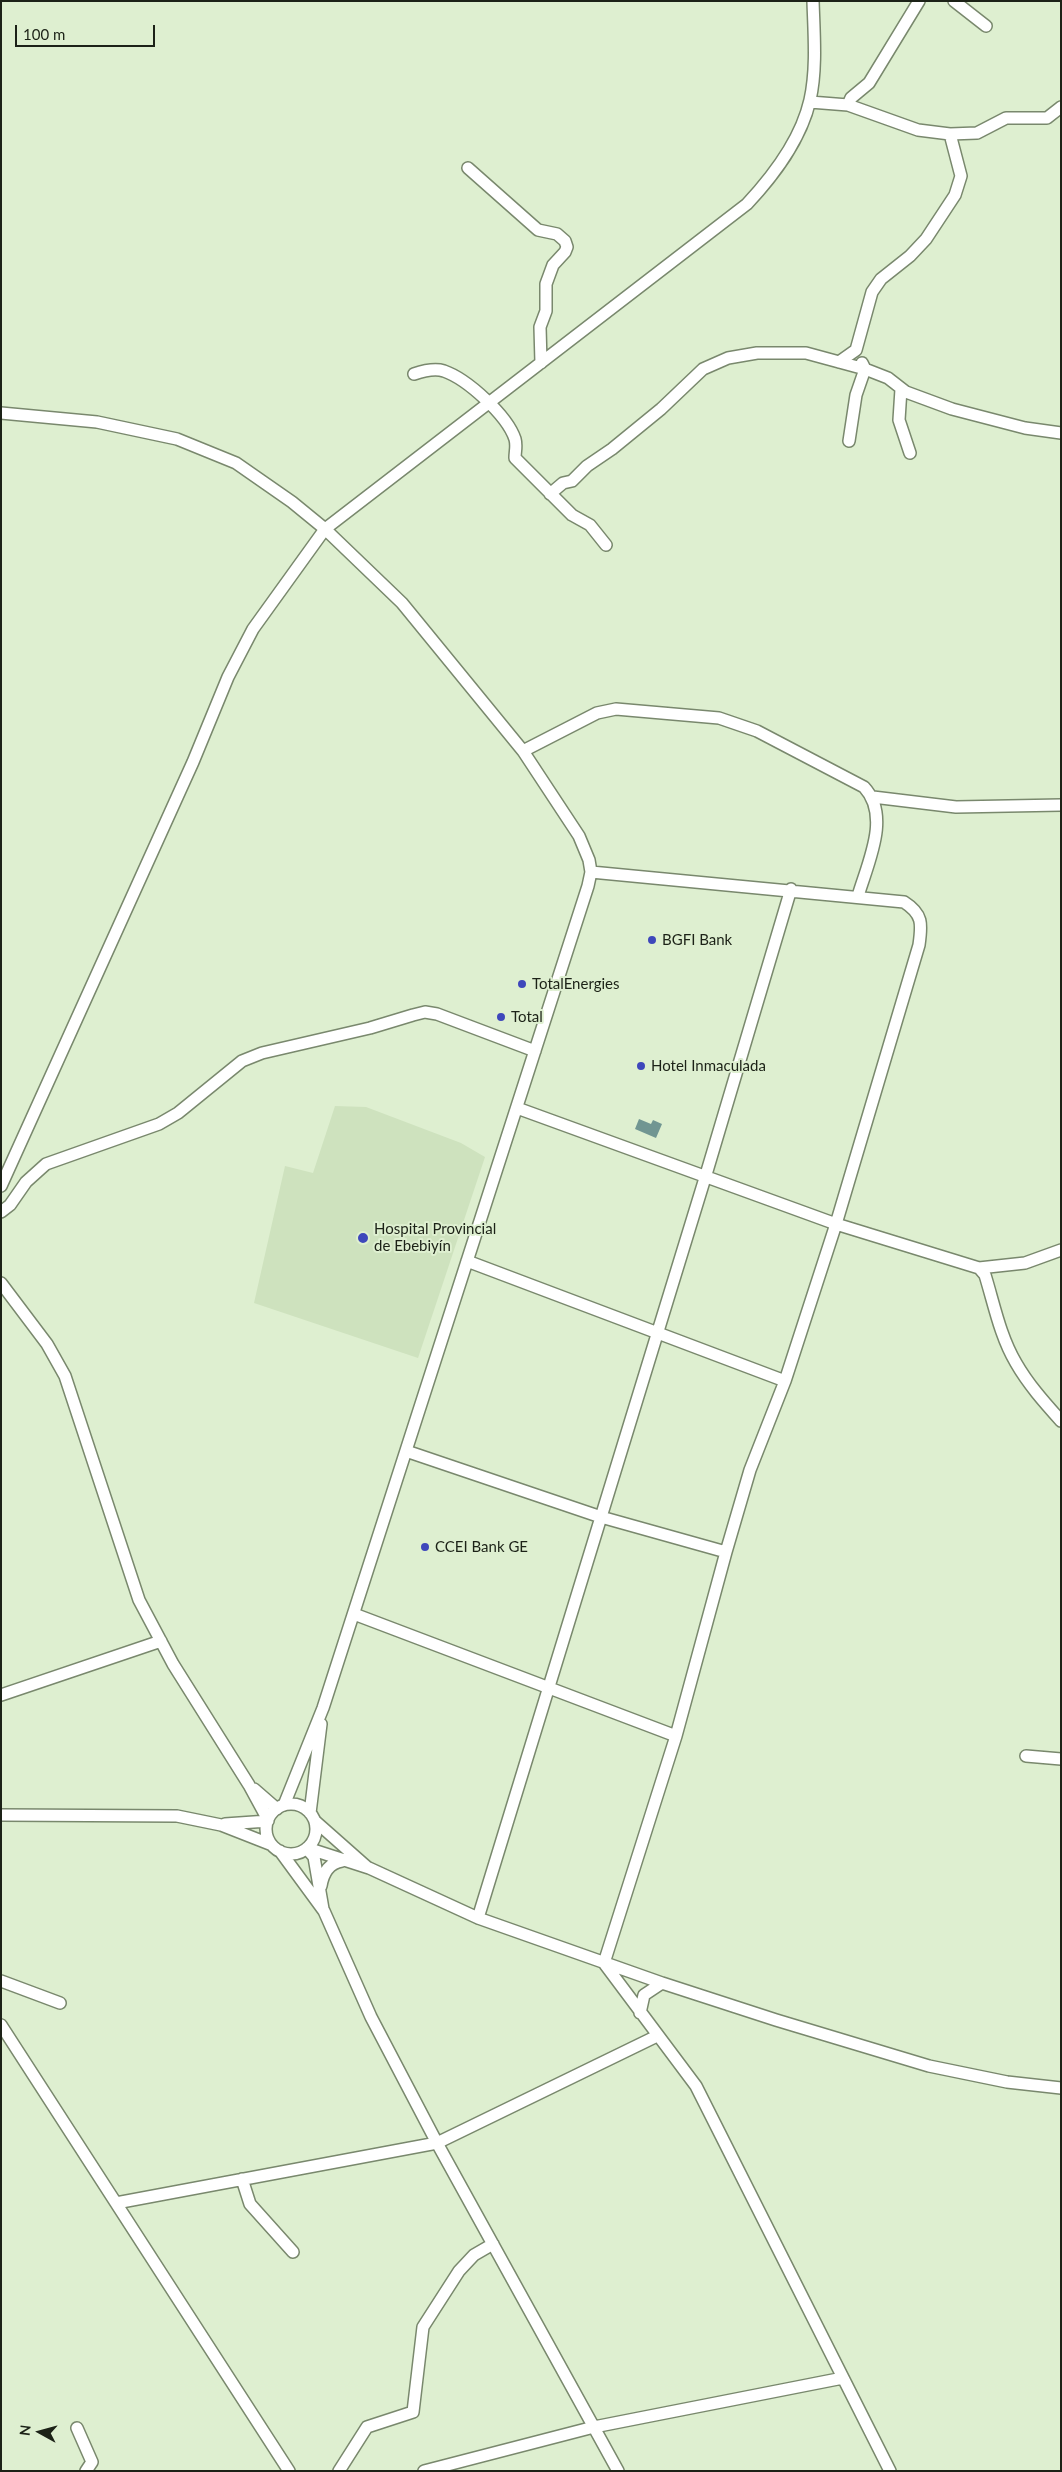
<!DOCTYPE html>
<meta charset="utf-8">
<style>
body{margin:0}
#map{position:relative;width:1062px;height:2472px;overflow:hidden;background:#deefd0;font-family:Lato,sans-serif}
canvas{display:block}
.frame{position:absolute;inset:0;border:2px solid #1c2217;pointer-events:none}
.north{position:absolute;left:15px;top:2407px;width:50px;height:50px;-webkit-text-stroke:4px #deefd0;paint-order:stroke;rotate:277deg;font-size:14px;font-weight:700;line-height:20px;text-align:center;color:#1c2217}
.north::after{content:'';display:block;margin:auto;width:18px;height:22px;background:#1c2217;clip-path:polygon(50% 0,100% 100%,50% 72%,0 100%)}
.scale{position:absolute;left:15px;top:25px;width:140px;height:22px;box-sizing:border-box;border:2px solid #1c2217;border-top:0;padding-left:6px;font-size:15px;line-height:18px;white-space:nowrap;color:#1c2217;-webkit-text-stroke:4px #deefd0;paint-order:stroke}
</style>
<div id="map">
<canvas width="1062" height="2472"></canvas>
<div class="frame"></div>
<div class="north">N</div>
<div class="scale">100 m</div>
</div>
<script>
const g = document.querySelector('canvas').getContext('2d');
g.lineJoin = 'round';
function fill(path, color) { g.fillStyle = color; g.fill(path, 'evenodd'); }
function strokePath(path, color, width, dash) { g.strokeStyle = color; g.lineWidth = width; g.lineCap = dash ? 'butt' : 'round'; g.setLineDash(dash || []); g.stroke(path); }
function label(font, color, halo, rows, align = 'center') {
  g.font = font + ' Lato,sans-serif'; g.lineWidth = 4; g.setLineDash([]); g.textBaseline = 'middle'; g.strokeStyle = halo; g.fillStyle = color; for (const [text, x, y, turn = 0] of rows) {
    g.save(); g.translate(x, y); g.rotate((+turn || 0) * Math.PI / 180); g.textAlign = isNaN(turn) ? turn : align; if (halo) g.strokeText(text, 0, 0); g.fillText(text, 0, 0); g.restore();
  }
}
fill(new Path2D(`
 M335 1106 366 1107 461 1143 485 1157 418 1358 254 1303 285 1166 313 1173Z`), '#cee2be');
fill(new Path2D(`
 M639 1119 651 1124 653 1120 662 1124 656 1138 635 1129Z`), '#719692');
const minor = new Path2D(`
 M954 1 986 26
 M810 102 848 105 918 130 950 134 977 133 1006 118H1047L1061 107
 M848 105 851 98 869 83 919 1
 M468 168 538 230 557 234 565 241 567 247 565 252 553 265 546 284V311L540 327 541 363
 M839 362 856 350 872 292 881 279 910 256 926 239 955 195 961 176 950 134
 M414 374C423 371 434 368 444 371 467 379 507 415 515 439 517 446 515 451 515 458L572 515 590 525 606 545
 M901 389 899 420 910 453
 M1 413 97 422 177 439 236 463 292 502 325 529 402 603 523 751 579 836 589 860 591 872 588 886 323 1708 284 1805
 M849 441 856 395 865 369 862 363
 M550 494 563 483 572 481 587 466 612 449 661 409 703 369 728 358 757 353H806L865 369 888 378 906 392 952 409 1025 428 1061 433
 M523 751 597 713 616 709 719 718 757 731 864 787C891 816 868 862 858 896
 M873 797 956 807 1061 805
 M591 872 904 902C923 914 922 924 919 945L836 1224 785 1381 750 1470 726 1552 676 1736 604 1963 696 2086 890 2471
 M517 1108 836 1224 979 1268 985 1275C994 1304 1000 1336 1016 1363 1028 1384 1044 1402 1061 1421
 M1 1186 193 762 228 677 253 629 325 529 747 204C774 175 801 140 810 100 817 69 814 33 813 1
 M1 1212 10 1205 26 1182 46 1164 159 1124 178 1113 242 1061 262 1053 370 1028 413 1015 425 1012 437 1014 535 1051
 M467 1261 785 1381
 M979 1268 1025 1263 1061 1250
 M1 1283 47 1344 65 1376 139 1600 173 1664 249 1785 268 1820
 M406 1451 601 1517 726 1552
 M354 1614 676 1736
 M1 1695 161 1641
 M1026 1756 1061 1759
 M254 1789 277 1809
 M266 1829a25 25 0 1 1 50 0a25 25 0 1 1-50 0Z
 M310 1813 321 1724
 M1 1815 177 1816 221 1825 272 1845
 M315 1821 367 1867
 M225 1824 268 1821
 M307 1848 369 1868 478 1918 662 1983 776 2020 929 2066 1007 2082 1061 2088
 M307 1849 314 1857 323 1909
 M280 1851 324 1911 371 2017 437 2143 618 2471
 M321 1886C323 1873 329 1863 342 1861
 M478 1918 705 1178 791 889
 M1 1981 60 2003
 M640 2013 644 1995 662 1983
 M1 2025 289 2471
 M242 2179 250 2204 293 2252
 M116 2203 437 2143 657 2036
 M77 2428 92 2462 86 2471
 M339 2471 367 2427 413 2412 423 2327 459 2271 474 2255 493 2244
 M424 2471 594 2427 843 2378`);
strokePath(minor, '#79886d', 14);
strokePath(minor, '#fff', 11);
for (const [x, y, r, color] of [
 [652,940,5,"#3e47bb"],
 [522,984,5,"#3e47bb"],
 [501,1017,5,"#3e47bb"],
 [641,1066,5,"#3e47bb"],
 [363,1238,6,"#3e47bb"],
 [425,1547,5,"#3e47bb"]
]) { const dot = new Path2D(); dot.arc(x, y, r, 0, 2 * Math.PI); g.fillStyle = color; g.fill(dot); strokePath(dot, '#deefd0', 2); }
label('15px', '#1c2217', '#deefd0', [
 ["BGFI Bank",662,940],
 ["TotalEnergies",532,984],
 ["Total",511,1017],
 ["Hotel Inmaculada",651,1066],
 ["Hospital Provincial",374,1229],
 ["de Ebebiyín",374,1246],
 ["CCEI Bank GE",435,1547]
], 'left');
</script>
